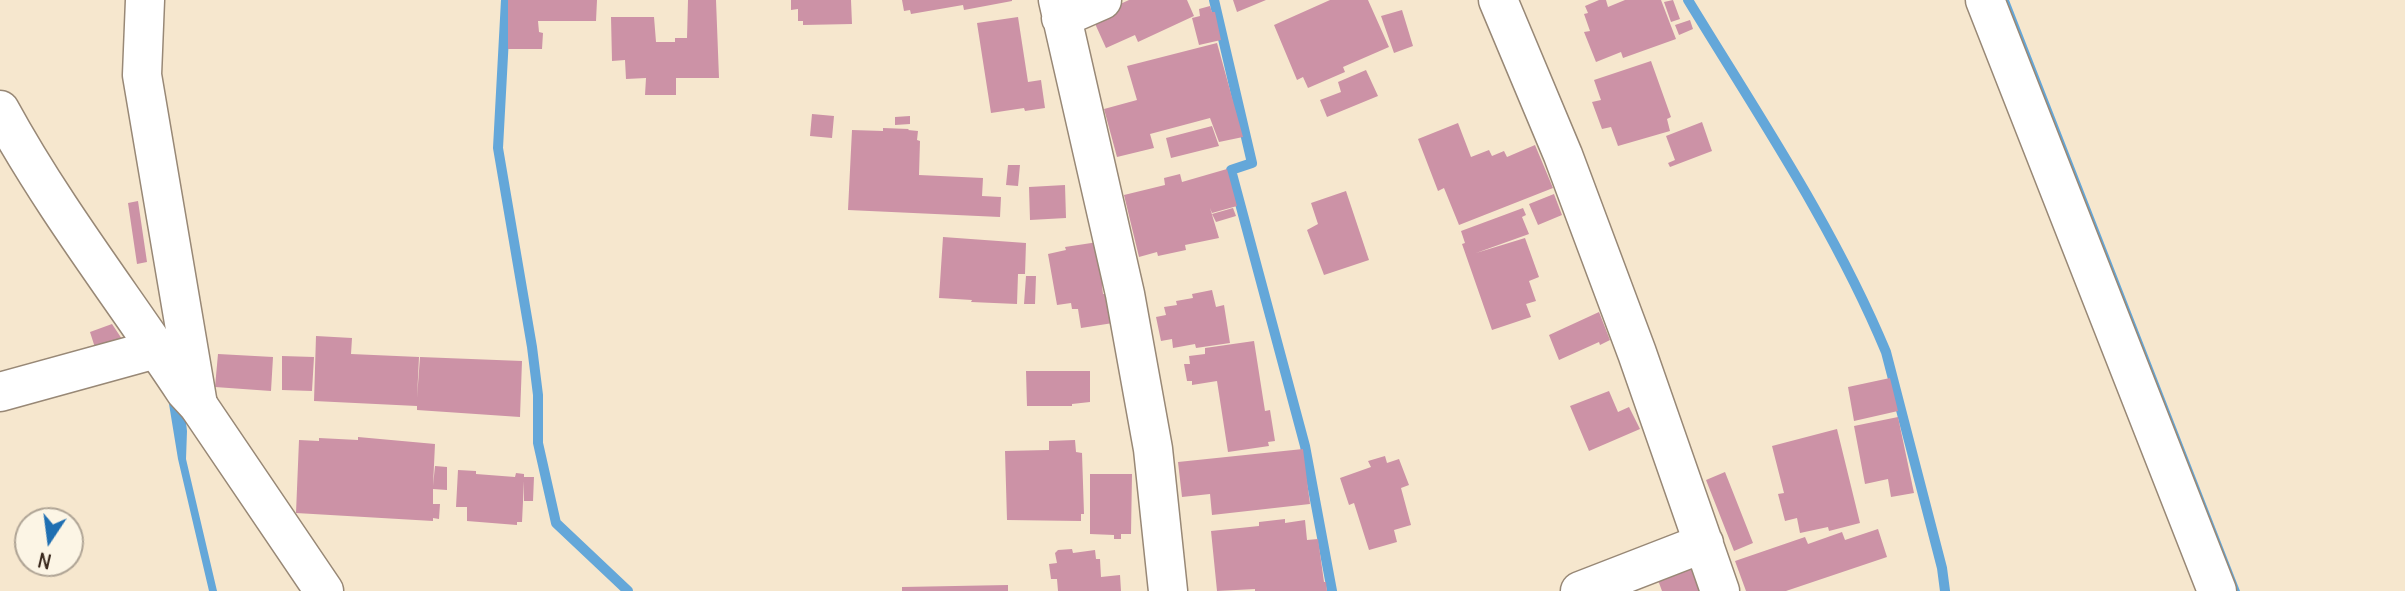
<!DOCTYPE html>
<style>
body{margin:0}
#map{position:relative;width:2405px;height:591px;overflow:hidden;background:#f6e7ce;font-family:Delius,sans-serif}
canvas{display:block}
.north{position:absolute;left:14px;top:507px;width:70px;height:70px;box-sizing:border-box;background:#fcf5e5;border:2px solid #afa495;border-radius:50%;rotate:193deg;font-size:19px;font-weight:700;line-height:28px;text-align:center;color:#3b2a1e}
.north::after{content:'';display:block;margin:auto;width:24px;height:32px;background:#1f6fb2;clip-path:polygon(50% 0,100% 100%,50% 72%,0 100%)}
</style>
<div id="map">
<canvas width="2405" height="591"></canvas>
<div class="north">N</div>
</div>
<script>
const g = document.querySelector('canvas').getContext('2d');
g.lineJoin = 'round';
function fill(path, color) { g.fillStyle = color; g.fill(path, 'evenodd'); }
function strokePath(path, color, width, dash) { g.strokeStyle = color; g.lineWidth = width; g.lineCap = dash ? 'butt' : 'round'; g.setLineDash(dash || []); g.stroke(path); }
fill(new Path2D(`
 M127 0 177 346 187 431 186 459 217 591H209L178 459 169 404 165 326 134 145Z
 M2001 0H2009L2240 591H2233Z`), '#64a7d9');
strokePath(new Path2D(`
 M506 0 498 148 532 347 538 395V443L556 523 628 591
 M1214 0 1252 163 1231 170 1305 446 1332 591
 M1688 0C1758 115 1834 227 1886 352L1942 568 1945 591`), '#64a7d9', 10);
fill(new Path2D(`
 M508 0H597L596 21H538L539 32 543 33 542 49H508Z
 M688 0H716L719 78H676V95H645L646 78 626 79 625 60 612 61 611 17H654L656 42H675V38H687Z
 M791 0H851L852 24 803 25V21H798V9L791 10Z
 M902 0H1012V1L964 10 963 5 911 14 910 10 904 11Z
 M1129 0H1187L1194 16 1138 42 1135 35 1106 48 1092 17Z
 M1233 0H1266L1237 12Z
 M1330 0H1368L1389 47 1343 67 1345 72 1308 88 1303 77 1297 80 1274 25Z
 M1599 0H1606L1608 7 1625 0H1661L1676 39 1623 58 1621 52 1596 62 1584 32 1590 31 1584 14 1588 13 1585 6Z
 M1673 0 1680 19 1671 22 1664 2Z
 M1210 6 1212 12H1215L1221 40 1199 45 1192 18 1200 16 1199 9Z
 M1402 10 1413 46 1394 53 1381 16Z
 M1018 17 1028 82 1041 80 1045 108 1025 111 1024 108 991 113 977 23Z
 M1690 20 1693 29 1679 35 1675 25Z
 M1217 43 1243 137 1219 142 1210 118 1150 134 1154 148 1117 157 1104 109 1137 100 1127 66Z
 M1651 61 1671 117 1667 119 1670 131 1618 146 1611 127 1602 129 1592 102 1601 100 1594 80Z
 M1366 70 1378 96 1327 117 1320 100 1341 92 1338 82Z
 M812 114 834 116 832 138 810 136Z
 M910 116V124L895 125V117Z
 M1702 122 1712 151 1670 167 1668 163 1675 160 1666 136Z
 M1458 123 1471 157 1489 150 1492 156 1504 151 1507 157 1535 145 1553 188 1459 225 1444 188 1438 191 1418 139Z
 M1212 126 1219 146 1171 158 1166 138Z
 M883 128 909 129 908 130 918 131 917 140 920 141 919 175 983 178 982 196 1001 197 1000 217 848 210 852 130 883 131Z
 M1008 165H1020L1018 186 1006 185Z
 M1227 169 1237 206 1212 213 1210 208 1219 238 1185 245 1186 250 1158 256 1157 252 1139 257 1124 195 1165 185 1164 178 1180 174 1182 182Z
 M1065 185 1066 218 1030 220 1029 187Z
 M1346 191 1369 260 1324 275 1307 230 1318 224 1311 203Z
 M1554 194 1562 215 1538 225 1529 204Z
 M138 201 147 262 137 264 128 203Z
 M1233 208 1236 216 1216 222 1212 214Z
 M1523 208 1526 215 1522 217 1529 234 1476 253 1525 238 1539 277 1529 281 1536 301 1526 304 1531 317 1492 330 1462 244 1465 243 1461 231Z
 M943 237 1026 243 1025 274H1018L1017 304 971 302 972 300 939 298Z
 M1098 242 1105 284 1102 285 1103 294H1109L1113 323 1081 328 1078 309H1072L1071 303 1057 305 1048 254 1066 250 1065 247Z
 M1026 276H1036L1035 304H1024Z
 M1212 290 1216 307 1224 305 1230 343 1196 348 1195 344 1173 348 1172 339 1161 341 1156 317 1166 315 1164 307 1177 305 1176 301 1193 298 1192 294Z
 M1599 312 1610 340 1600 345 1599 342 1559 360 1549 335Z
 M112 324 128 348 98 357 90 332Z
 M316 336 352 338 351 354 419 357 417 398 420 357 522 361 520 417 417 410V406L314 401Z
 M1254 341 1265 411 1270 410 1275 441 1268 442 1269 446 1228 452 1217 381 1192 385V381H1187L1184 364H1190L1189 356 1205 354V348Z
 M218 354 273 357 271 391 215 387Z
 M282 356 314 357 312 391 282 390Z
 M1026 371H1090V402L1072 404V406H1027Z
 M1890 378 1898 411 1854 421 1848 387Z
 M1609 391 1618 412 1629 407 1640 429 1589 451 1570 406Z
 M1898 417 1914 493 1891 497 1888 479 1865 484 1854 426Z
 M1837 429 1860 523 1829 531 1828 527 1800 533 1797 518 1785 521 1778 494 1784 493 1772 446Z
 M358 437 435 444 433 486 435 466 447 467V490L433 489V504H440L439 519 433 518V521L296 513 299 440 319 441V438L358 440Z
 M1075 440 1076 452 1082 453 1084 514H1081V521L1007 520 1005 451 1049 450V441Z
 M1303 449 1310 504 1212 515 1210 494 1182 497 1178 462Z
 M1385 456 1387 463 1399 459 1409 485 1401 488 1411 525 1394 530 1397 542 1369 550 1354 503 1349 505 1340 478 1371 467 1368 461Z
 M458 470 476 471V474L515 477 516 473 524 474V477H534L533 501H524V481L522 522H517V525L467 521V507H456Z
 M1725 472 1753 543 1734 551 1706 480Z
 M1090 474H1132L1131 534H1121V539H1114V535L1090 534Z
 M1285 519V523L1305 520 1307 540 1318 539 1324 582H1326L1327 591H1255V589L1217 591 1211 531 1259 526V522Z
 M1878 529 1887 557 1786 591H1746L1735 561 1805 537 1808 544 1842 532 1845 540Z
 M1072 549 1073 553 1095 550 1096 559H1100L1101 577 1120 575 1121 591H1058L1057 579H1051L1049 564 1057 563 1055 553 1058 550Z
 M1691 559 1707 591H1662L1655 572Z
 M1008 585V591H902V587Z`), '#cc92a6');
const street = new Path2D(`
 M145 0 142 75 198 405
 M1058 0 1125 294 1153 449 1168 591
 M1498 0 1563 155 1637 353 1720 591
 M1985 0 2217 591
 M1061 18 1102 0
 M0 392 156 349
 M1580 591 1704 543`);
const secondary = new Path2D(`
 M0 110C54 209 123 297 185 391L198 405 324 591`);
strokePath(street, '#988876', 41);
strokePath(secondary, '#988876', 41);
strokePath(street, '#fff', 38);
strokePath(secondary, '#fff', 38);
</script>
